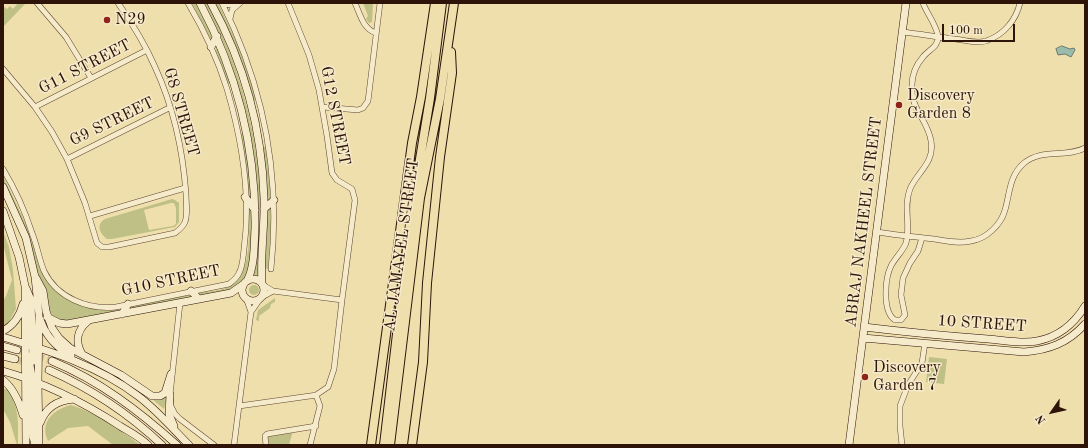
<!DOCTYPE html>
<style>
body{margin:0}
#map{position:relative;width:1088px;height:448px;overflow:hidden;background:#efdfad;font-family:"Old Standard TT",serif}
canvas{display:block}
.frame{position:absolute;inset:0;border:4px solid #2e1308;pointer-events:none}
.north{position:absolute;left:1032px;top:392px;width:40px;height:40px;-webkit-text-stroke:3px #f5eaca;paint-order:stroke;rotate:236deg;font-size:11px;font-weight:700;line-height:16px;text-align:center;color:#2e1308}
.north::after{content:'';display:block;margin:auto;width:14px;height:18px;background:#2e1308;clip-path:polygon(50% 0,100% 100%,50% 72%,0 100%)}
.scale{position:absolute;left:942px;top:24px;width:73px;height:18px;box-sizing:border-box;border:2px solid #2e1308;border-top:0;padding-left:5px;font-size:12px;line-height:14px;white-space:nowrap;color:#2e1308;-webkit-text-stroke:3px #f5eaca;paint-order:stroke}
</style>
<div id="map">
<canvas width="1088" height="448"></canvas>
<div class="frame"></div>
<div class="north">N</div>
<div class="scale">100 m</div>
</div>
<script>
const g = document.querySelector('canvas').getContext('2d');
g.lineJoin = 'round';
function fill(path, color) { g.fillStyle = color; g.fill(path, 'evenodd'); }
function strokePath(path, color, width, dash) { g.strokeStyle = color; g.lineWidth = width; g.lineCap = dash ? 'butt' : 'round'; g.setLineDash(dash || []); g.stroke(path); }
function label(font, color, halo, rows, align = 'center') {
  g.font = font + ' "Old Standard TT",serif'; g.lineWidth = 3; g.setLineDash([]); g.textBaseline = 'middle'; g.strokeStyle = halo; g.fillStyle = color; for (const [text, x, y, turn = 0] of rows) {
    g.save(); g.translate(x, y); g.rotate((+turn || 0) * Math.PI / 180); g.textAlign = isNaN(turn) ? turn : align; if (halo) g.strokeText(text, 0, 0); g.fillText(text, 0, 0); g.restore();
  }
}
fill(new Path2D(`
 M18 3 25 4 3 27V6L7 9 10 6 13 9Z
 M192 3H196C201 12 214 30 211 40Z
 M203 3H207L209 6C238 64 256 125 260 190 262 218 260 247 259 275H253L258 217 235 79 225 47Z
 M213 3H218L238 45 255 94 256 100 254 101 260 123H258Z
 M363 3H373L372 22 369 23 366 19 368 16Z
 M216 44 231 83 228 84 216 51Z
 M239 107 248 156 252 201 248 196 241 134 242 133 237 108Z
 M263 147H266L271 198 267 203V184Z
 M3 176 25 222 41 269 51 284 87 307 107 311 122 309 121 311 68 321 59 320 53 316 49 310 27 235 3 182Z
 M172 199 175 200 179 203V222L175 227 112 239H107C99 233 96 224 105 219ZM171 203H174L176 208V224L173 226 149 230 144 210Z
 M270 206 271 229 268 269 264 268 267 239V212Z
 M248 207 251 210 252 214C251 239 258 277 230 290 222 294 211 294 202 296L198 294 200 293C209 291 221 291 230 286 253 274 249 229 248 207Z
 M3 231 9 247 13 270 16 309 8 323 3 326V301L6 296 12 280 3 244Z
 M249 290a5 5 0 1 1 10 0a5 5 0 1 1-10 0Z
 M187 295 193 296V298L131 310 129 308 133 306Z
 M275 298V302L271 304 270 308 259 316V321L256 320 258 310Z
 M929 357 947 359 944 384 926 382Z
 M3 389H7C20 406 18 425 18 445H17L10 422 3 409Z
 M167 396 164 409 152 399Z
 M71 405C96 413 120 429 140 445H113L88 426 68 428 48 441C39 422 54 409 71 405Z
 M293 431 289 445H268V436Z`), '#bfc085');
const water = new Path2D(`
 M1062 46 1070 49 1074 48 1075 50 1071 57 1065 54 1058 55 1056 49Z`);
fill(water, '#9abcad');
strokePath(water, '#6f786b', 1);
strokePath(new Path2D(`
 M17 350 52 361
 M15 359 49 370`), '#d2c094', 7, [7, 3.5]);
const street = new Path2D(`
 M37 3 66 37 91 78
 M222 3C264 87 281 175 271 269
 M222 3 230 5 237 4
 M288 3 309 55 319 90 327 136 332 173 337 180 352 189 355 200 342 300 334 369 328 387 316 395
 M355 3C360 14 363 29 376 33
 M230 19 232 10 240 3
 M902 32C920 34 937 37 955 39 965 40 976 44 986 41 1004 35 1016 20 1020 3
 M3 69 35 107 52 132 67 159 85 203 97 243 102 247H109L175 233C179 230 183 227 185 222 188 214 186 203 186 194 183 151 173 106 155 67 145 44 132 23 118 3
 M35 107 147 50
 M323 107 358 110 363 108 368 101 380 3
 M67 159 169 108
 M3 169C15 189 25 211 32 233 37 245 39 259 44 271 57 298 88 310 116 307L229 284C233 281 237 278 239 273 243 266 243 257 244 249 251 197 242 140 227 89 218 60 204 30 188 3
 M90 216 185 188
 M877 232C896 235 915 237 934 239 946 241 959 244 971 241 986 239 1001 225 1005 210 1010 193 1009 176 1024 163 1042 148 1066 158 1085 148
 M922 238 918 251 910 263 903 278 901 295 905 315 901 320H895C882 312 885 278 891 266 895 258 903 251 906 243 911 225 903 207 910 189 917 172 935 163 931 141 928 120 910 109 912 85 912 75 916 65 923 57 928 50 939 47 938 36 936 24 927 14 923 3
 M263 285 273 291 342 300
 M262 297 273 291
 M246 298 251 312
 M180 303 170 395 171 406 175 414 180 419 214 445
 M239 406 317 395
 M234 445 251 312 260 299
 M266 445 265 436 267 434 316 426
 M310 445 320 406 316 395
 M902 445 900 426V406L908 385 922 363 925 343`);
const secondary = new Path2D(`
 M200 3C237 73 256 148 255 228 254 245 255 266 247 281
 M211 3C244 63 262 130 264 198 265 226 260 255 262 283
 M211 47 217 36
 M3 187 26 238 35 277 39 315 38 383 39 445
 M245 197 255 210
 M264 209 274 200
 M3 211 19 257 25 286 26 445
 M36 278 43 291 46 311 52 328 59 338 70 348 121 375 152 396H160L165 393 171 374
 M242 290a11 11 0 1 1 22 0a11 11 0 1 1-22 0Z
 M26 288 31 300 33 361
 M191 291 196 296 198 299
 M122 314 128 304
 M47 317 59 323 67 324 231 293 244 284
 M40 319C45 335 56 347 71 356
 M864 327C905 332 947 336 988 339 1004 340 1021 344 1037 341 1058 337 1074 324 1085 306
 M3 331C14 325 20 316 23 304
 M3 337C50 351 99 366 138 396 157 410 172 428 189 445
 M863 338 1024 352C1049 350 1068 343 1085 324
 M3 346 17 350
 M82 354C75 342 77 330 88 321
 M3 356 15 359
 M29 356 32 381 33 437 35 445
 M52 361C100 381 139 411 177 445
 M49 370C92 389 128 413 162 445
 M3 371C45 383 83 402 120 426 130 432 140 437 148 445
 M3 380C14 389 19 401 23 415
 M170 395 169 414 174 426
 M40 423C46 407 58 400 74 399
 M849 445 906 3`);
const primary = new Path2D(`
 M371 445 412 143 421 97 435 3
 M384 445 411 214 430 98 442 3
 M390 445 420 198 440 99 454 3
 M412 445 423 362 427 283 440 157 452 73 451 52`);
strokePath(street, '#5e4631', 6);
strokePath(secondary, '#2e1308', 8);
strokePath(primary, '#2e1308', 10);
strokePath(street, '#f5eaca', 5);
strokePath(secondary, '#f5eaca', 7);
strokePath(primary, '#efdfad', 8);
for (const [x, y, r, color] of [
 [107,20,4,"#8f2418"],
 [899,105,4,"#8f2418"],
 [865,377,4,"#8f2418"]
]) { const dot = new Path2D(); dot.arc(x, y, r, 0, 2 * Math.PI); g.fillStyle = color; g.fill(dot); strokePath(dot, '#f5eaca', 1.5); }
label('16px', '#2e1308', '#f5eaca', [
 ["N29",115,20],
 ["Discovery",907,96],
 ["Garden 8",907,114],
 ["Discovery",873,368],
 ["Garden 7",873,386]
], 'left');
label('16px', '#2e1308', '#f5eaca', [
 ["G11 STREET",85,67,-27],
 ["G8 STREET",181,112,74],
 ["G12 STREET",335,116,79],
 ["G9 STREET",112,122,-26],
 ["ABRAJ NAKHEEL STREET",864,222,-83],
 ["AL JAMAYEL STREET",402,245,-82],
 ["G10 STREET",171,281,-12],
 ["10 STREET",982,324,4]
]);
</script>
